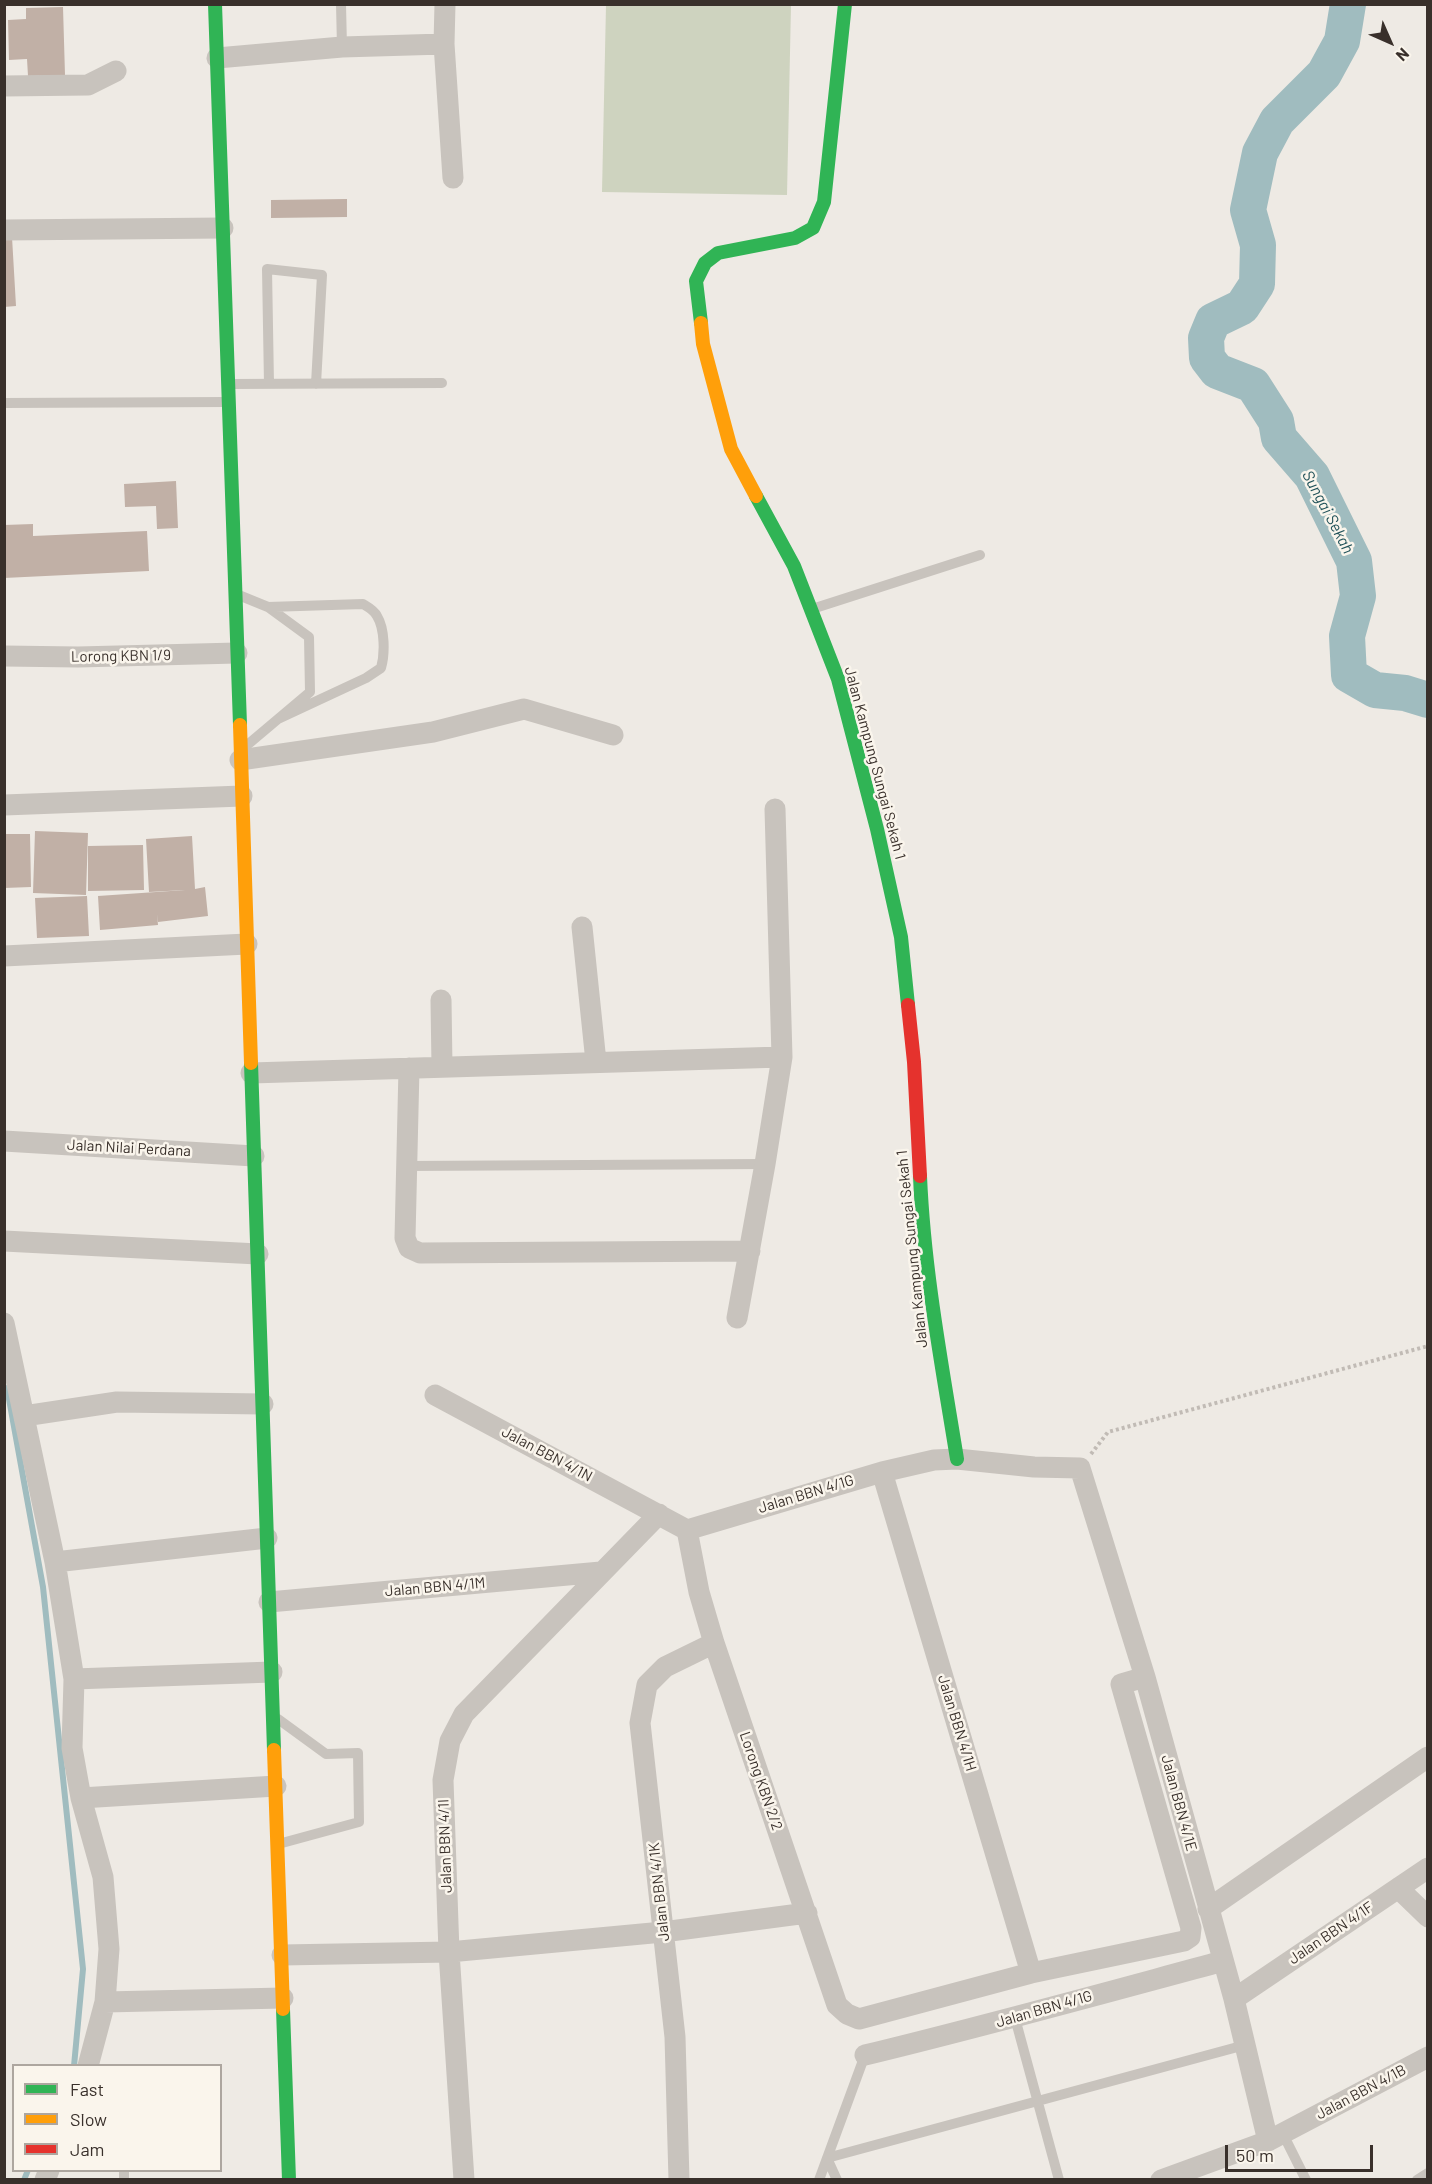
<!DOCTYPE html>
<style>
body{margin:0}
#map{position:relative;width:1432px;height:2184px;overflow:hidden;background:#eeeae4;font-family:Barlow,sans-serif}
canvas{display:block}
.frame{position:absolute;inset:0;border:6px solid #39302b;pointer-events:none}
.legend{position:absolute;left:12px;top:2064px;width:210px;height:108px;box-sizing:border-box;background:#faf5ec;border:2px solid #ada69f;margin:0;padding:8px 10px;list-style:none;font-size:18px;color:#39302b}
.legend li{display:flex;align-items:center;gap:12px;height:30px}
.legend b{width:30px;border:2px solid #ada69f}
.north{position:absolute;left:1360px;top:12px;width:60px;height:60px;-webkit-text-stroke:4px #faf5ec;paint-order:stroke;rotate:135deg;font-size:16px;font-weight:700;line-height:24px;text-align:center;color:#39302b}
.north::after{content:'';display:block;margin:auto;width:21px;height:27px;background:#39302b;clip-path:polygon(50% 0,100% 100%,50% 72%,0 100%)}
.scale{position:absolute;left:1225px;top:2145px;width:148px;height:27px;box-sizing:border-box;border:3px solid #39302b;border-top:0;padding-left:8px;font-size:18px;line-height:21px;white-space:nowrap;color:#39302b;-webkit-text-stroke:4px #faf5ec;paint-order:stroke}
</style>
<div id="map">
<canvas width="1432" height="2184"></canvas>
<div class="frame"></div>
<ul class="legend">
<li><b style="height:8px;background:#30b455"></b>Fast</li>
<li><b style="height:8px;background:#ff9f0a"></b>Slow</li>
<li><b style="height:8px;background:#e5322d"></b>Jam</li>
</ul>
<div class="north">N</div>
<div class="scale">50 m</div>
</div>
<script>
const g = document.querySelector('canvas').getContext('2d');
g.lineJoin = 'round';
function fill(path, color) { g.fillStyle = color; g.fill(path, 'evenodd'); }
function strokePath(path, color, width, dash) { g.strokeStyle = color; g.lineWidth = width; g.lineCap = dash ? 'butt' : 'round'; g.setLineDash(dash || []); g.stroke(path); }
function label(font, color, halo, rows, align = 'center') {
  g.font = font + ' Barlow,sans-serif'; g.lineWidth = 5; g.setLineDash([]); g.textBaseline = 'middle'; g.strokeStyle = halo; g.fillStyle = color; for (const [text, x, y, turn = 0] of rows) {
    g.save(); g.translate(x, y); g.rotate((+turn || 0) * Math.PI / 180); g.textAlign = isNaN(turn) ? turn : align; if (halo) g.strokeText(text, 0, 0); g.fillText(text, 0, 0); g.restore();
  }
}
fill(new Path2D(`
 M606 5H791L787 195 602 192Z`), '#ced3bf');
strokePath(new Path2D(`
 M7 1388 43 1587 83 1969 74 2066
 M24 2180 28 2170`), '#a0bcbf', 6);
strokePath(new Path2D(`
 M1348 4 1342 41 1324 74 1277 121 1260 153 1248 210 1258 245 1257 284 1242 307 1213 321 1206 338 1207 358 1217 371 1253 385 1276 421 1279 438 1312 476 1354 561 1358 596 1347 636 1349 675 1375 690 1405 693 1428 700`), '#a0bcbf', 36);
fill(new Path2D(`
 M63 7 65 75 28 76 27 59 9 60 8 20 26 19V8Z
 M347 199V217L271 218V200Z
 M4 237H12L16 306 4 307Z
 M176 481 178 528 157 529 156 506 125 507 124 484Z
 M33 524V536L147 531 149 571 4 578V525Z
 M35 831 88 833 86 895 33 893Z
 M4 834H30L31 887 4 888Z
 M192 836 195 889 205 887 208 916 158 922 157 914 158 925 100 930 98 896 185 890 149 892 146 839Z
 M143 845 144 890 88 891V846Z
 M87 896 89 936 37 938 35 898Z`), '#c1b0a6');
strokePath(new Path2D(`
 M1091 1454 1108 1432 1428 1346`), '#c1bbb5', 4, [3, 3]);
strokePath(new Path2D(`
 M341 4 342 47
 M232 384 442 383
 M269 384 267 269 322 275 316 384
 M4 403 226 402
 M241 596 268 607 309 637 310 692 246 746
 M268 607 363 604C368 607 374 610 377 616 385 629 385 654 381 668L366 678 278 719
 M812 609 980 555
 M406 1166 765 1164
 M278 1719 326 1754 358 1753 359 1822 282 1843
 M1015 2018 1059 2180
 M1283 2134 1306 2180
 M124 2170V2180
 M819 2180 865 2055
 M837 2180 827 2158 1245 2045
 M1417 2180 1428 2173`), '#c8c3bd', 10);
strokePath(new Path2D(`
 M445 4 444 44 453 178
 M217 58 342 47 444 44
 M4 86 88 85 116 71
 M4 230 223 228
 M4 656 78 657 237 653
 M240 760 433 732 524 709 613 735
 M4 805 242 796
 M582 927 596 1062
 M4 956 247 944
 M441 1000 442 1067
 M409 1068 405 1238 409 1248 420 1253 750 1251
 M251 1073 782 1057
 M4 1141 254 1156
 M4 1241 258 1254
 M737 1318 765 1164 782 1057 775 809
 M4 1323 55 1562 74 1679 72 1748 81 1798 103 1877 109 1949 105 2002 88 2066
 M435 1395 687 1530 882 1472 934 1460 957 1459 1034 1467 1080 1468 1145 1677 1234 1999 1268 2141
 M24 1416 117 1402 263 1404
 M882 1472 1031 1973
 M687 1530 699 1592 714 1643 837 2005 847 2014 859 2019 1031 1973 1184 1941 1190 1937 1191 1928 1121 1684 1145 1677
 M55 1562 267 1538
 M269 1602 601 1572
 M74 1679 272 1672
 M81 1798 276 1786
 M1398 1888 1428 1917
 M1208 1909 1428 1757
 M282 1955 449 1952 663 1932 807 1913
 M1234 1999 1428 1868
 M105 2002 283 1998
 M865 2055C985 2026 1104 1993 1223 1961
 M45 2180 49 2170
 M464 2180 449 1952 443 1780 450 1741 464 1714 659 1514
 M679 2180 675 2037 640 1723 647 1685 665 1667 714 1643
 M1161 2180 1268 2141 1428 2057`), '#c8c3bd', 21);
strokePath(new Path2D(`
 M215 4 240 725
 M701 323 696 281 705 263 718 253 795 238 813 228 824 202 845 4
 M756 496 794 566 838 679 877 829 901 937 908 1005
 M251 1063 274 1750
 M920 1176C924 1271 942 1366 957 1459
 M283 2009 289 2180`), '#30b455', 14);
strokePath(new Path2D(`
 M701 323 703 344 731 449 756 496
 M240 725 251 1063
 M274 1750 283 2009`), '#ff9f0a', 14);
strokePath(new Path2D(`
 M908 1005 914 1062 920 1176`), '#e5322d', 14);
label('15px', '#39302b', '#faf5ec', [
 ["Lorong KBN 1/9",121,656,-1],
 ["Jalan Kampung Sungai Sekah 1",875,763,75],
 ["Jalan Nilai Perdana",129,1148,3],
 ["Jalan Kampung Sungai Sekah 1",912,1249,-96],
 ["Jalan BBN 4/1N",547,1454,28],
 ["Jalan BBN 4/1G",806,1494,-17],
 ["Jalan BBN 4/1M",435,1587,-5],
 ["Jalan BBN 4/1H",957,1723,73],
 ["Lorong KBN 2/2",761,1781,71],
 ["Jalan BBN 4/1E",1179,1803,75],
 ["Jalan BBN 4/1I",445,1846,-92],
 ["Jalan BBN 4/1K",659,1892,-96],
 ["Jalan BBN 4/1F",1331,1933,-34],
 ["Jalan BBN 4/1G",1044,2009,-16],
 ["Jalan BBN 4/1B",1361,2092,-28]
]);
label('italic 16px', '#215259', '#faf5ec', [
 ["Sungai Sekah",1328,512,62]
]);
</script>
